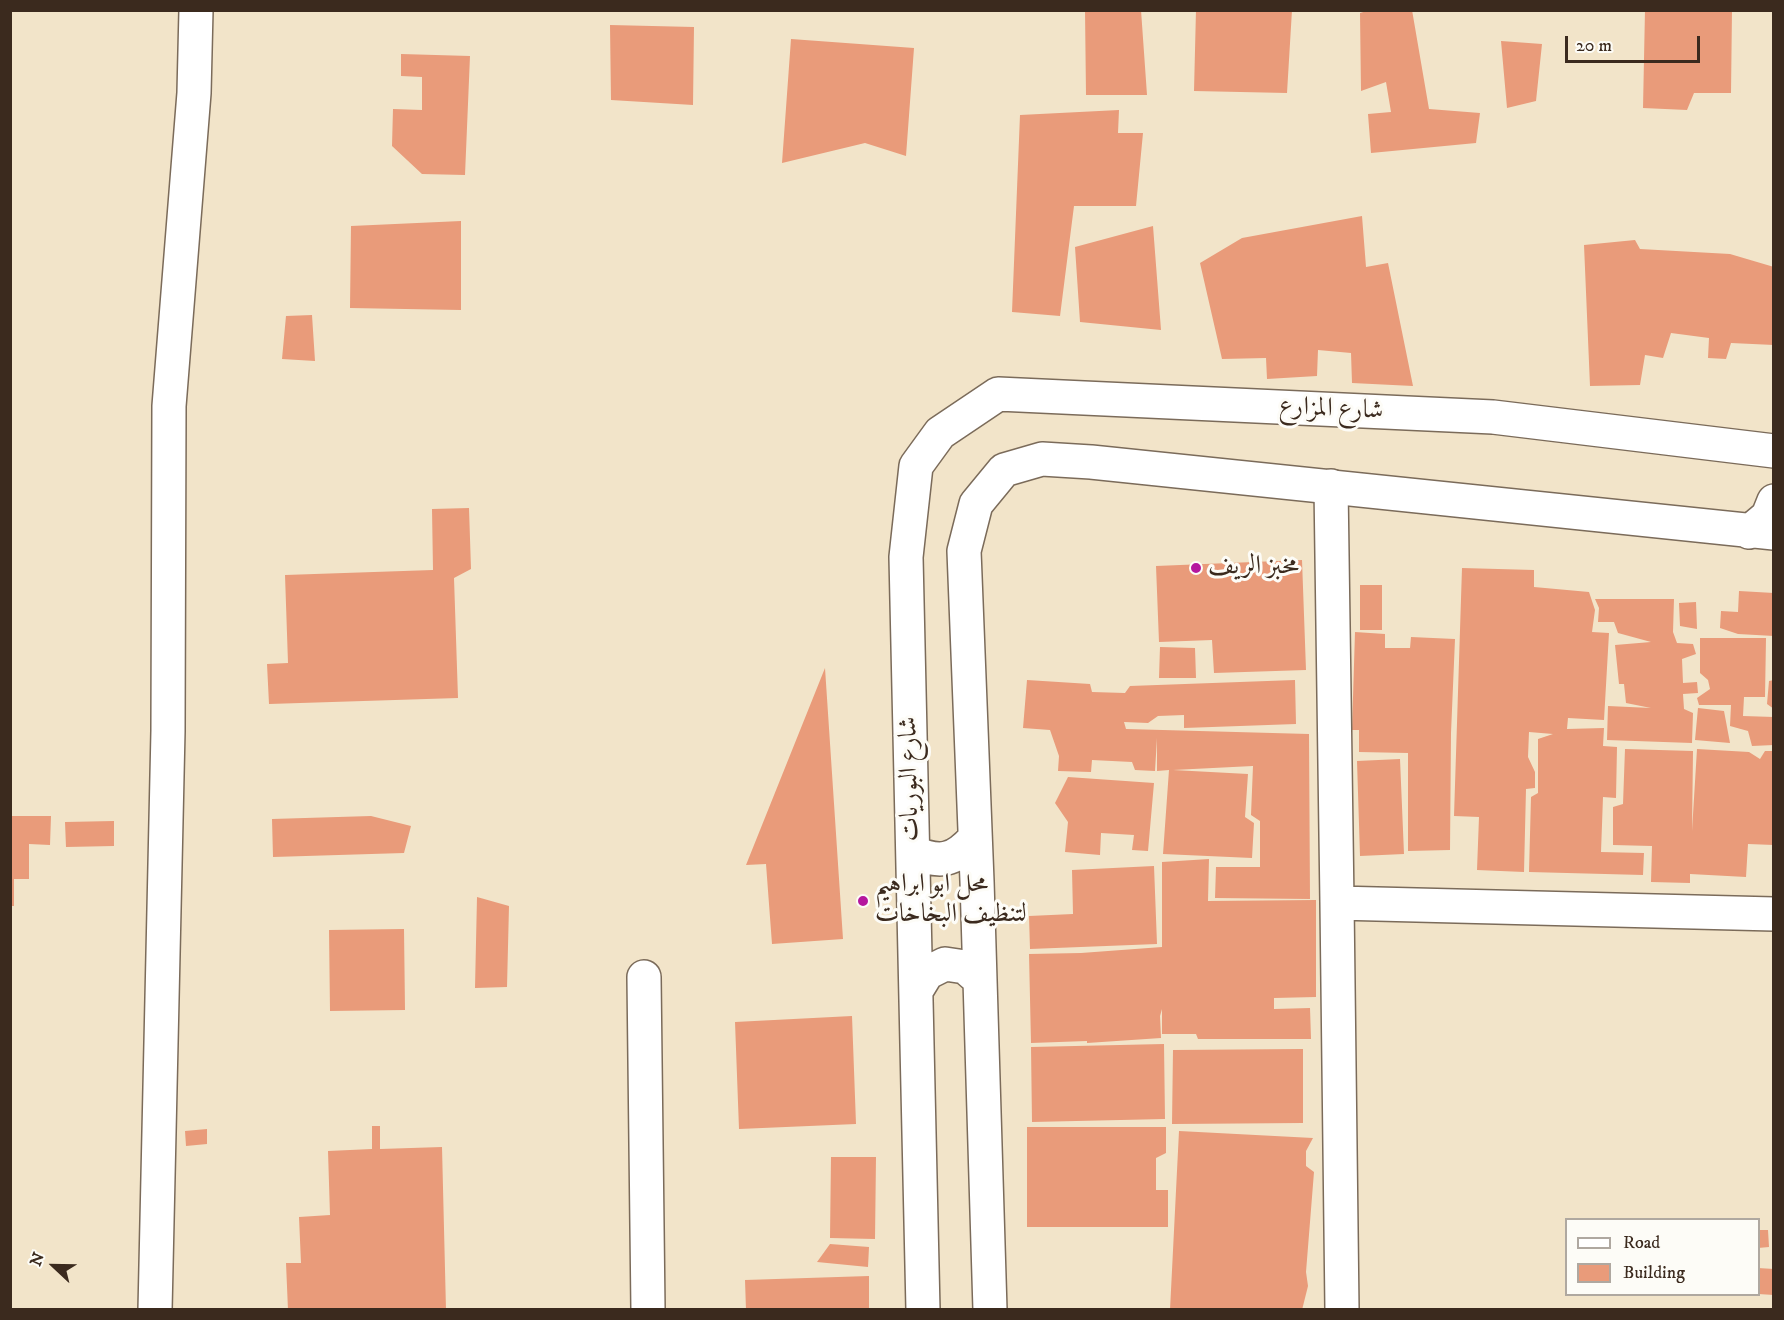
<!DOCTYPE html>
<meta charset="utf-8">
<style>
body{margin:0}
#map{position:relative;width:1784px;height:1320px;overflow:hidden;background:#f2e4c9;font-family:"IM FELL DW Pica",serif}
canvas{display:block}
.frame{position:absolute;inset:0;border:12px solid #3b2a1e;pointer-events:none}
.legend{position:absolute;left:1565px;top:1218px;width:195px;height:78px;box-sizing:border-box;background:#fdfcf7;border:2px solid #afa8a0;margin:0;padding:8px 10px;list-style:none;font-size:18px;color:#3b2a1e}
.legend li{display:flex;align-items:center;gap:12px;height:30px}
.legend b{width:30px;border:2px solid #afa8a0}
.north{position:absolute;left:24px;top:1236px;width:60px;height:60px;-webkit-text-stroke:4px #fdfcf7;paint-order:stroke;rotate:292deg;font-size:16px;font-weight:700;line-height:24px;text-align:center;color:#3b2a1e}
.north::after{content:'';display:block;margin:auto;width:21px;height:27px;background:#3b2a1e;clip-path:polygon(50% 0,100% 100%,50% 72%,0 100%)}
.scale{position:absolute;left:1565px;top:36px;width:135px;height:27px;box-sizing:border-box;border:3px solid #3b2a1e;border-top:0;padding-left:8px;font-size:18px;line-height:21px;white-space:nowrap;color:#3b2a1e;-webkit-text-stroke:4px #fdfcf7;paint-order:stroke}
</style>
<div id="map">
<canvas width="1784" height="1320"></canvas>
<div class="frame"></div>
<ul class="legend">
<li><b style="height:8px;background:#fff"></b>Road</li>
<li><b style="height:16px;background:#e99b7a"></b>Building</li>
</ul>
<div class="north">N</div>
<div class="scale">20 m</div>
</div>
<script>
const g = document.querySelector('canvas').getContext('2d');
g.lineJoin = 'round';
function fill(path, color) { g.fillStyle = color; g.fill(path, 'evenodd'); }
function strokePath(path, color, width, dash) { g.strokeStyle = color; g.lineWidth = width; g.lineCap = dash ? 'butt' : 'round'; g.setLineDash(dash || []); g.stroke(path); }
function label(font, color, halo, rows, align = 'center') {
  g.font = font + ' "IM FELL DW Pica",Amiri,serif'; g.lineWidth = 6; g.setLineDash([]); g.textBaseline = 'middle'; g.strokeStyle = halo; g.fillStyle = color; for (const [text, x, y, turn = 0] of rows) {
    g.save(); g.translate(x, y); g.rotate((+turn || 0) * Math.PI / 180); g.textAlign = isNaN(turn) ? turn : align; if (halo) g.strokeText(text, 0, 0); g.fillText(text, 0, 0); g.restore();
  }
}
fill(new Path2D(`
 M1085 10H1141L1147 95H1086Z
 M1196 10H1292L1287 93 1194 91Z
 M1370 10H1412L1429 109 1480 113 1476 143 1371 153 1368 114 1391 112 1386 82 1361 91 1360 13Z
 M1645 10H1732L1731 93H1694L1687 110 1643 108Z
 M610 25 694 27 693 105 611 100Z
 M791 39 914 48 906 156 865 143 782 163Z
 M1501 41 1542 44 1536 101 1507 108Z
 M401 54 470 56 465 175 422 174 392 146 393 109 422 110V77L401 76Z
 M1119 110 1118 133H1143L1136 206H1074L1060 316 1012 312 1020 115Z
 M1362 216 1366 267 1388 263 1413 386 1352 383 1351 353 1318 350 1317 376 1267 379 1266 358 1222 359 1200 263 1242 238Z
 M461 221V310L350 308 351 226Z
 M1153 226 1161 330 1080 322 1075 247Z
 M1635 240 1640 249 1730 254 1774 267V345L1731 343 1726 359 1708 358 1709 338 1671 333 1663 358 1645 355 1640 385 1590 386 1584 245Z
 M312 315 315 361 282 359 286 316Z
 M469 508 471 569 454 578 458 698 269 704 267 664 288 663 285 575 433 570 432 509Z
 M1302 560 1306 670 1214 673 1212 640 1159 642 1156 566Z
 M1462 568 1534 570V587L1589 592 1595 610 1592 632 1609 633 1604 720 1568 718 1567 729 1604 728 1603 746 1617 747 1616 798 1603 797 1601 852 1644 853 1643 875 1529 872 1531 797 1538 793V739L1553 734 1529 732 1528 757 1535 772V788L1526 789 1524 872 1477 870 1479 817 1454 816Z
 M1360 585H1382V630H1360Z
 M1739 591 1774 593V636L1738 634 1720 628 1721 611 1738 612Z
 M1595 599H1674L1673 632 1677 643 1693 644 1696 654 1682 659 1683 683 1697 682 1698 693 1683 694 1684 709 1693 713 1692 743 1607 740 1608 706 1651 708 1626 703 1624 684H1619L1615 645 1651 642 1618 633 1614 622H1598L1599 608Z
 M1696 602 1697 629 1680 626 1679 603Z
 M1355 632 1385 634V648H1410L1411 637 1455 639 1451 733 1450 850 1408 851V753L1359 752V730H1352Z
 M1700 638H1766L1765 697H1744L1743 716 1774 717V745L1752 746 1748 731 1730 726 1731 705H1699L1697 698 1710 689 1708 680 1700 673Z
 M1160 647 1195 648 1196 678H1159Z
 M825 668 843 939 772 944 766 864 746 865Z
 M1027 680 1090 684 1092 692 1125 693 1130 686 1295 680 1296 724 1184 728V715L1158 716 1148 723 1124 722 1126 729 1309 734 1310 899 1215 898 1216 867H1260V821L1251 815 1253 766 1173 770 1248 774 1245 817 1254 823 1252 858 1163 854 1169 770 1157 771V738L1155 771 1135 770 1132 762 1092 760 1091 772 1058 771 1059 756 1050 730 1023 728Z
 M1774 680V709L1767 704 1769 681Z
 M1698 708 1724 711 1730 743 1695 740Z
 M1625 749 1693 751 1692 831 1697 749 1749 752 1760 759 1765 751H1774V845L1748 844 1746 877 1690 874V883L1651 882 1652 846 1613 845V807L1623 804Z
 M1400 759 1404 854 1360 856 1357 761Z
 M1068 777 1154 783 1148 851 1132 850 1134 835 1101 833 1100 855 1065 852 1068 822 1055 803Z
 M10 816H51L50 845 29 844V879H14V906H10Z
 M371 816 411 826 404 853 273 857 272 819Z
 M114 821V846L66 847 65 822Z
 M1209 859 1208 901 1316 900V997L1274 998V1009L1310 1008 1311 1039H1198L1196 1034H1162V1009L1160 1016 1161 1038 1087 1043V1041L1031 1043 1029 954 1081 953 1162 947V862Z
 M1154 866 1157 944 1030 949 1029 916 1073 914 1072 870Z
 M477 897 509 906 507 987 475 988Z
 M404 929 405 1010 330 1011 329 930Z
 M852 1016 856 1124 739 1129 735 1022Z
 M1164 1044 1165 1119 1032 1122 1031 1047Z
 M1303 1049V1123L1172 1124 1173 1050Z
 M372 1126H380V1149L442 1147 446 1310H288L286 1263H301L299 1217 330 1215 328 1151 372 1149Z
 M1027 1127H1166V1153L1156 1158V1190H1168V1227H1027Z
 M207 1129V1144L186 1146 185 1131Z
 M1179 1131 1313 1138 1306 1151V1166L1314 1172 1306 1272 1308 1286 1302 1310H1170Z
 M831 1157H876L875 1239 830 1238Z
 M1758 1230H1768L1769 1247 1758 1248Z
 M830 1244 869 1247 868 1267 817 1262Z
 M1758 1268 1774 1269V1295L1758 1294Z
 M869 1276V1310H746L745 1280Z`), '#e99b7a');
const street = new Path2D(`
 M1331 486 1337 903
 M644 977 648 1310
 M155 1310 168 731 169 406 194 93 196 10
 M1342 1310 1337 903 1774 914`);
const secondary = new Path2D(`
 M1749 532 1768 516 1774 501
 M913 852C940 864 954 861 974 839
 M916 991 927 973 945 964 965 967 980 980
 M923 1310 906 557 916 466 940 433 998 394 1493 417 1774 451
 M990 1310 977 881 964 551 976 504 1004 470 1042 459 1091 462 1774 533`);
strokePath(street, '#7b6b5a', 36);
strokePath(secondary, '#7b6b5a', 36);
strokePath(street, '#fff', 33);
strokePath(secondary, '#fff', 33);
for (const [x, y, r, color] of [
 [1196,568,6,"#b5179e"],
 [863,901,6,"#b5179e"]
]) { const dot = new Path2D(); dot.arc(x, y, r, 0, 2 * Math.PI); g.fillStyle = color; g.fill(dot); strokePath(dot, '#fdfcf7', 2); }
label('26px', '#3b2a1e', '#fdfcf7', [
 ["شارع المزارع",1331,410,3],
 ["شارع البوريات",911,779,-91]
]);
label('26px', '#3b2a1e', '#fdfcf7', [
 ["مخبز الريف",1208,568],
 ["محل ابو ابراهيم",875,886],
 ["لتنظيف البخاخات",875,916]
], 'left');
</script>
